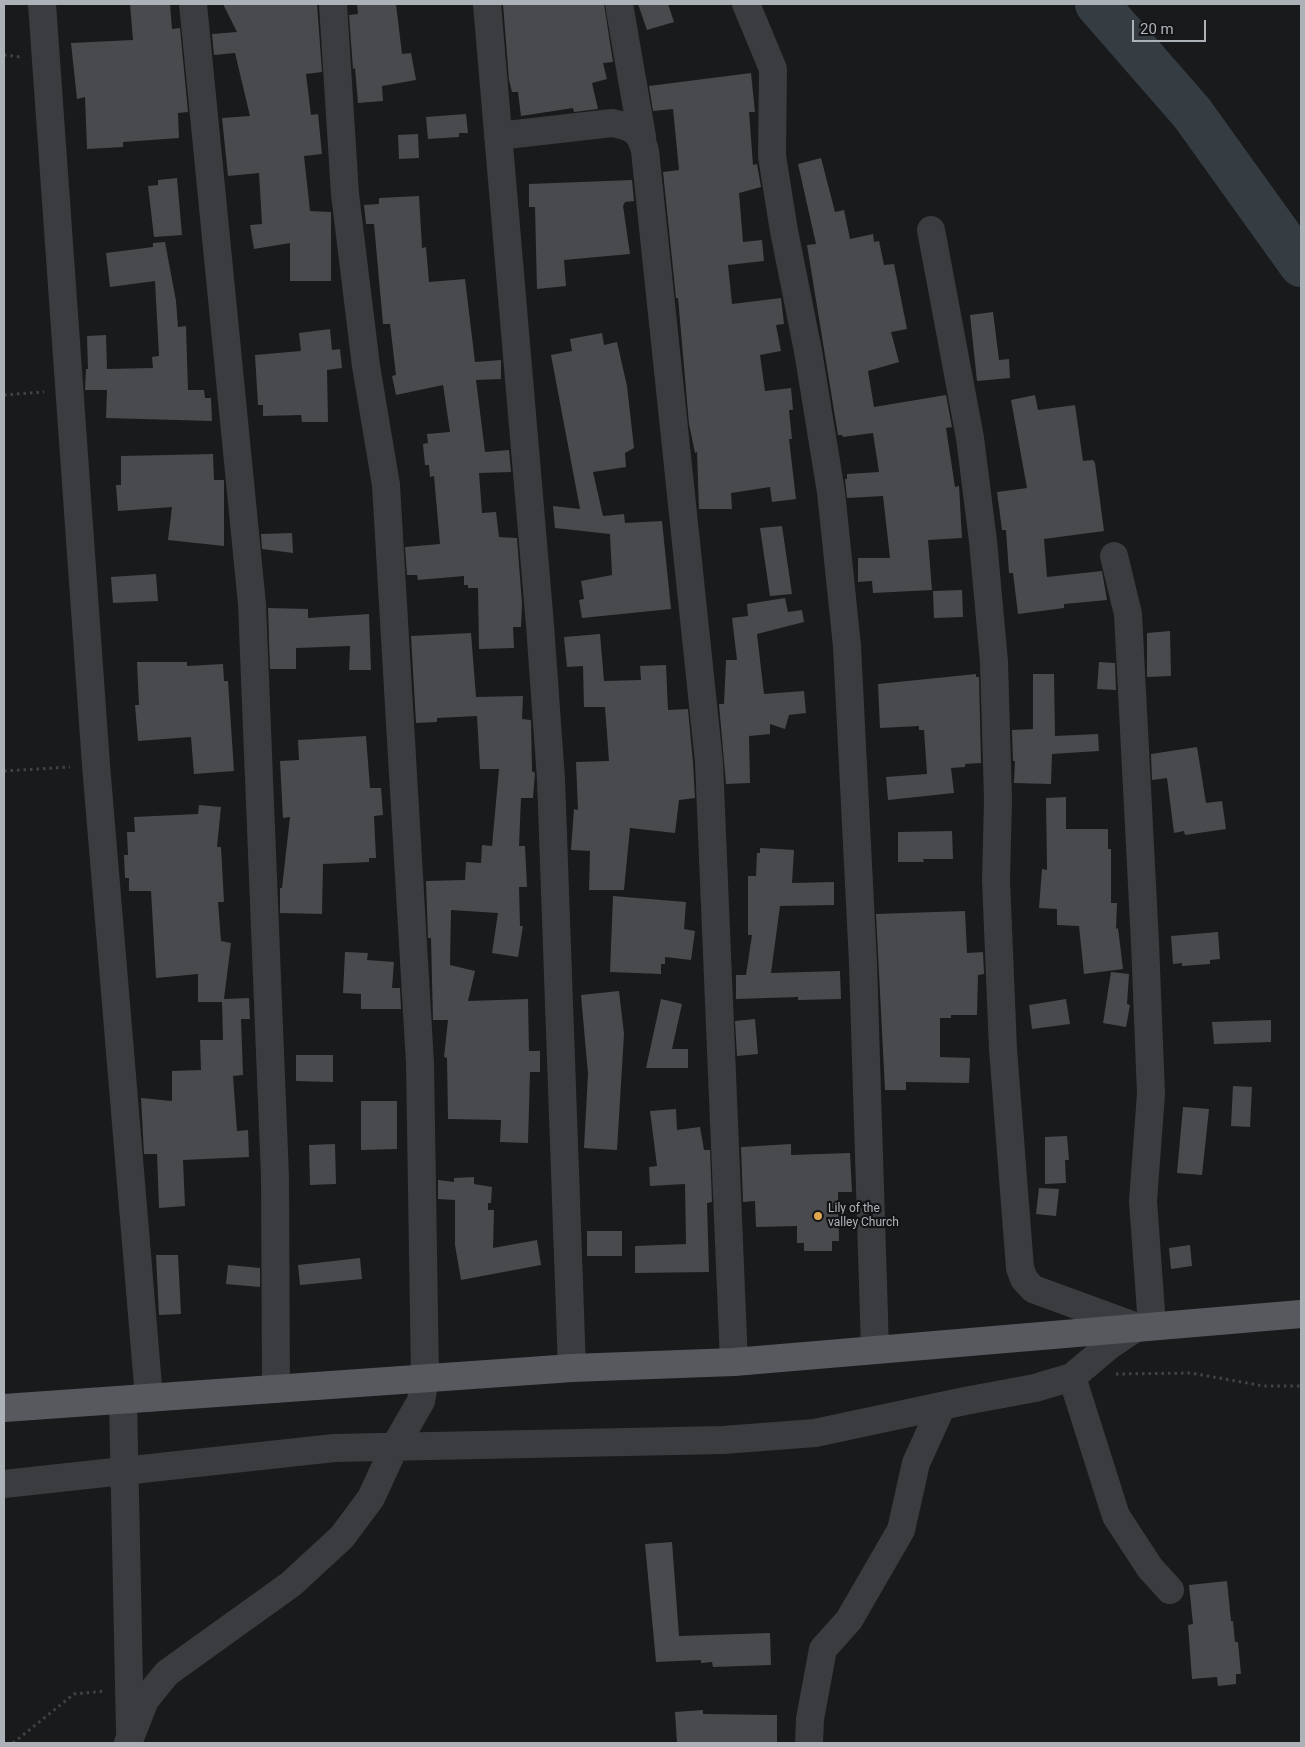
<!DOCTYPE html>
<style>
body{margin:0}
#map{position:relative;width:1305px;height:1747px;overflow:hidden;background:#191a1b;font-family:Roboto,sans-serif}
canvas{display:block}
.frame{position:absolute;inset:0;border:5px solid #adb2b9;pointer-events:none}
.scale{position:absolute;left:1132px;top:20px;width:74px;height:22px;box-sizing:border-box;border:2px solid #adb2b9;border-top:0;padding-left:6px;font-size:15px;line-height:18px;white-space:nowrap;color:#adb2b9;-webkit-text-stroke:4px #141416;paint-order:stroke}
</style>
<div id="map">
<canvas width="1305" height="1747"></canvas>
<div class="frame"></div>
<div class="scale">20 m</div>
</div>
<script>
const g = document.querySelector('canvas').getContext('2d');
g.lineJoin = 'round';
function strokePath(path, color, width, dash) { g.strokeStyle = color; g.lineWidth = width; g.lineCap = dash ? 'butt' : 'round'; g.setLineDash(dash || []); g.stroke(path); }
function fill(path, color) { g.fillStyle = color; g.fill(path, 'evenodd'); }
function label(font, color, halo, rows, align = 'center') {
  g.font = font + ' Roboto,sans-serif'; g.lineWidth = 4.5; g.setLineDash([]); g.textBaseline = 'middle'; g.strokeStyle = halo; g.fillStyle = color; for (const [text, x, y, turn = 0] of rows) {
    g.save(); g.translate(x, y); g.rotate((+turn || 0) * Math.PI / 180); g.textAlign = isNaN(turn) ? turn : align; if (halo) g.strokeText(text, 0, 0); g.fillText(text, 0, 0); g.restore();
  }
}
strokePath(new Path2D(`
 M1097 4 1192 113 1301 265`), '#353d43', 44);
fill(new Path2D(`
 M130 4H170L172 29 180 28 188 112 178 113 179 138 123 142V147L87 149 85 97 77 99 71 43 133 40Z
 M223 4H317L322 72 306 74 311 115 318 114 322 154 304 156 310 211 331 212V281H290V243L254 249 250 225 262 224 259 173 228 176 222 118 250 116 235 53 214 55 212 34 237 32Z
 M357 4H396L402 54 411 53 416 80 382 86 383 101 358 103 355 68 353 69 349 15 358 14Z
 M503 4H604L613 62 603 63 607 79 592 83 598 109 574 112 573 108 521 116 518 92H512L509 80Z
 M638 4H668L674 22 647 30Z
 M751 73 755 112H749L753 165 757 164 761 187 739 193 743 242 762 240 764 261 728 265 732 304 781 298 784 324 776 325 781 351 760 355 765 391 791 388 793 410H789L792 439H789L796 499 772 502 770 487 731 493 732 509H699L697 452 695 453 689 424 678 298H676L663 172 679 170 673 109 653 111 649 86Z
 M466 114 468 133H459V137L428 139 426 117Z
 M418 134 419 158 399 159 398 135Z
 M821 158 835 212 844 210 850 239 873 234 874 242 879 241 884 265 894 264 907 329 891 332 899 362 868 371 874 407 946 395 952 427 946 428 955 487 959 486 962 538 928 540 932 590 873 593 872 581 858 582V558H890L883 496 847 498 845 479H847V474L879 472 873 433 843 437 842 435H838L807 245 816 244 798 164Z
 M177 178 182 235 154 237 148 186 158 185V180Z
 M632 180 634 201 625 202 623 206 630 254 564 260 566 286 537 289 535 207H529V184Z
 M419 196 422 248 426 247 429 282 465 279 475 362 501 360V379L476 380 485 452 509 450 511 472 479 473 482 513 496 512 499 537 517 538 522 604 521 627H513L514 648 479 649 478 588H468V585H464V576L418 580 417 575H407L405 547 440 544 434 476 430 477 429 465H425L423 444 428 443 427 434 450 432 443 385 396 395 392 376 396 375 390 324H383L374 224H366L364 205 379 204V198Z
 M165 242 176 301 178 327 186 326 188 390H204L205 398H211L212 421 106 418 107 390H85L86 369H88L87 336 106 335 107 369 153 368 152 357 159 356 155 281 110 287 106 253 153 247V243Z
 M993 312 999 360 1009 359 1010 378 977 381 970 315Z
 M330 329 332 350 340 349 342 368 327 370 328 422H302L301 415 263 416V405H258L255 355 301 351 299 333Z
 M602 333 604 345 617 342 627 386 634 448 625 453 626 467 593 472 603 516 624 514 625 523 662 521 671 609 582 618 579 600 584 599 581 581 612 575 610 534 555 528 553 506 580 509 551 355 572 351 570 339Z
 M1035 395 1038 410 1075 405 1083 461 1093 460 1095 463 1104 531 1044 539 1047 577 1102 571 1107 600 1064 604V608L1018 614 1013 573H1009L1006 530H1002L997 492 1027 488 1011 400Z
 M213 454 214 480H224V546L168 540 172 507 118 511 116 485H121V456Z
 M782 526 792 594 770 596 760 528Z
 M292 533 293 553 262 549 261 534Z
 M156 574 158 601 113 603 111 577Z
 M962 590 963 617 934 618 933 591Z
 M785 598 788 612 802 610 804 622 757 634 764 694 804 691 806 713 789 715 785 729 770 724V734L749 736 750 783 726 784 719 704H724L726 660H737L732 618 748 616 747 604Z
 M268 608 308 609V618L369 614 371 670H349L350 646 296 648V669H270Z
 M1170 631 1171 676 1147 677V633Z
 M471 633 476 697 523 696 522 719 531 720 532 771 535 773 533 798H521L519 846H525L527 887H519L520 926H523L518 957 492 953 498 913 451 910 450 965 475 971 468 1001 528 999 529 1051H540V1072H530L528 1143 500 1142 501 1120 448 1119 447 1058 444 1057 448 1020H433L431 938H428L426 881 465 880 466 862 481 863 482 845 492 846 499 769H480L477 716 437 718V722L416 723 411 636Z
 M600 634 604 681 641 680 640 666 666 665 668 710 688 709 693 763 695 798 679 800 675 833 630 828 624 890H589L590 851 571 850 574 809 578 810 576 762 609 761 605 707H584L583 666 567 667 564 637Z
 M137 662H187V666L223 664 224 681H228L234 771 194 774 191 737 138 741 135 705H139Z
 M1099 662 1115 663 1116 690 1097 689Z
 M976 674V677H979L981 763 965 764V767L951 768 954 793 888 800 886 777 927 774 924 730H919V726L880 728 878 684Z
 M1033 674H1054L1055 736 1098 734 1099 751 1052 754 1051 784 1014 783 1015 761H1013L1012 730 1033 729Z
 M366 736 370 788H381L383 815 374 816 376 858H369V862L323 864 322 914 280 913V888H282L290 817 283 818 280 761 299 760 298 740Z
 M1197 747 1206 803 1222 801 1226 829 1185 835 1184 831 1174 833 1167 778 1152 780 1151 754Z
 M1066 797V829H1108V849H1111V903H1117L1116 929 1118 928 1123 969 1084 974 1079 926 1057 925V909L1039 908 1042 869 1047 870 1046 798Z
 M199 805 221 807 217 847H221L224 902H218L221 941 231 943 224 999 249 998 250 1019H241L243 1075 233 1076 237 1131 248 1130 249 1157 183 1160 185 1206 159 1208 157 1154H144L141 1098 172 1101V1071L201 1070 200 1040H223L222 1002H198V974L156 978 151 891H129V878H125L124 855H128L127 832H135L134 817 198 814Z
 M952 831 953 859H923L924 862H898V832Z
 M760 848 794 850 792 883 834 882V905L780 906 771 973 840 971 841 999 798 1000V997L736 999V975H746L752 935H748V876H756L757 853H760Z
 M613 896 686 902 684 929 695 931 691 960 665 957V964H661V974L610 972Z
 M965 911 967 953 983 952 984 974 978 975 977 1015H951V1018H940V1057L970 1058 969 1083 906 1082V1090H885L876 914Z
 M1218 932 1220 959 1210 960V964L1182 966V963L1173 964 1171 936Z
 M345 952 368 953 367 960 394 962 392 988H400L401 1009H361V994L343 993Z
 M1111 972 1129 974 1127 1004 1130 1005 1126 1027 1103 1023Z
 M619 991 624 1034 617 1150 584 1148 588 1074 581 995Z
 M661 999 682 1004 672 1049H688V1068H646Z
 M1066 999 1070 1024 1032 1029 1029 1005Z
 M755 1019 758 1054 737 1056 735 1021Z
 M1271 1020V1042L1214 1044 1212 1022Z
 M296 1055H333V1082L296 1081Z
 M1233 1086 1252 1087 1250 1127 1231 1126Z
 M361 1101H397V1149L361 1150Z
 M1183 1107 1209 1109 1202 1175 1177 1173Z
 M676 1109 677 1130 700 1127 704 1150H710L712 1202 707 1203 709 1272 635 1273V1246L686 1244 685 1184 650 1186 649 1167 657 1166 650 1111Z
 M1067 1136 1069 1160H1065L1066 1183 1045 1184V1137Z
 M335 1144 336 1184 310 1185 309 1145Z
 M791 1144V1155L850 1153 852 1192H838L839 1241H832V1251H804V1243H797V1226L756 1227 755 1201 743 1202 741 1147Z
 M474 1177V1184L492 1187 491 1203H488V1210H494L493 1248 537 1240 541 1265 461 1280 455 1245V1200L438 1199V1180L454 1182V1178Z
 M1039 1188 1059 1189 1056 1216 1036 1214Z
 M587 1231H622V1256H587Z
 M1190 1245 1192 1266 1171 1269 1169 1248Z
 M156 1255H178L181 1314 159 1315Z
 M360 1258 362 1279 300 1285 298 1265Z
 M228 1265 260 1268V1287L226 1284Z
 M672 1542 679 1636 770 1633 771 1665 713 1667 712 1662 701 1663V1660L656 1662 645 1544Z
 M1227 1581 1231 1621H1233L1235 1642H1238L1241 1674H1236V1684L1218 1686 1217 1677 1192 1679 1188 1625 1193 1624 1189 1585Z
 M703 1710V1714L777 1715V1743H677L675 1712Z`), '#494a4d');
strokePath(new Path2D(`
 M4 55 20 57
 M4 395 44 392
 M4 771 70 767
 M1116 1374 1191 1373 1264 1386H1301
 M13 1743 74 1694 105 1691`), '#414347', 3, [2.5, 4]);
strokePath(new Path2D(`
 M42 4 96 765 149 1398
 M193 4 252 604 275 1177 276 1389
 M487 4 540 625 551 779 572 1368
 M619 4 642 137
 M746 4 773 69 772 156 784 231 808 351 831 492 847 646 863 963 875 1349
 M498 136 612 123C632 127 640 130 645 151L709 762 734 1362
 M931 230 970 438 983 541 994 662 998 800 996 880 1003 1049 1020 1268 1024 1279 1033 1289 1137 1327
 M1114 556 1128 614 1145 943 1151 1094 1143 1201 1152 1326
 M1072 1377 1116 1516 1150 1568 1170 1590
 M123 1400 130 1731
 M4 1484 334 1448 723 1440 815 1433 965 1401 1035 1388 1072 1377 1110 1345 1137 1327
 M128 1743 145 1700 167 1673 291 1584 342 1537 371 1498 394 1448 421 1401 425 1378 420 1063 386 485 366 366 345 194 333 4
 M809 1743 810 1719 823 1649 849 1620 901 1530 916 1463 942 1406`), '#3b3c40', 28);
strokePath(new Path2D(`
 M4 1408 572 1368 734 1362 1301 1314`), '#57595e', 28);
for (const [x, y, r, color] of [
 [818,1216,5,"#dea74f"]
]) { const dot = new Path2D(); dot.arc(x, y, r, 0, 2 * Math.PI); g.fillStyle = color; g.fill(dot); strokePath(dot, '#141416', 2); }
label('12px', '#adb2b9', '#141416', [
 ["Lily of the",828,1209],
 ["valley Church",828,1223]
], 'left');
</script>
